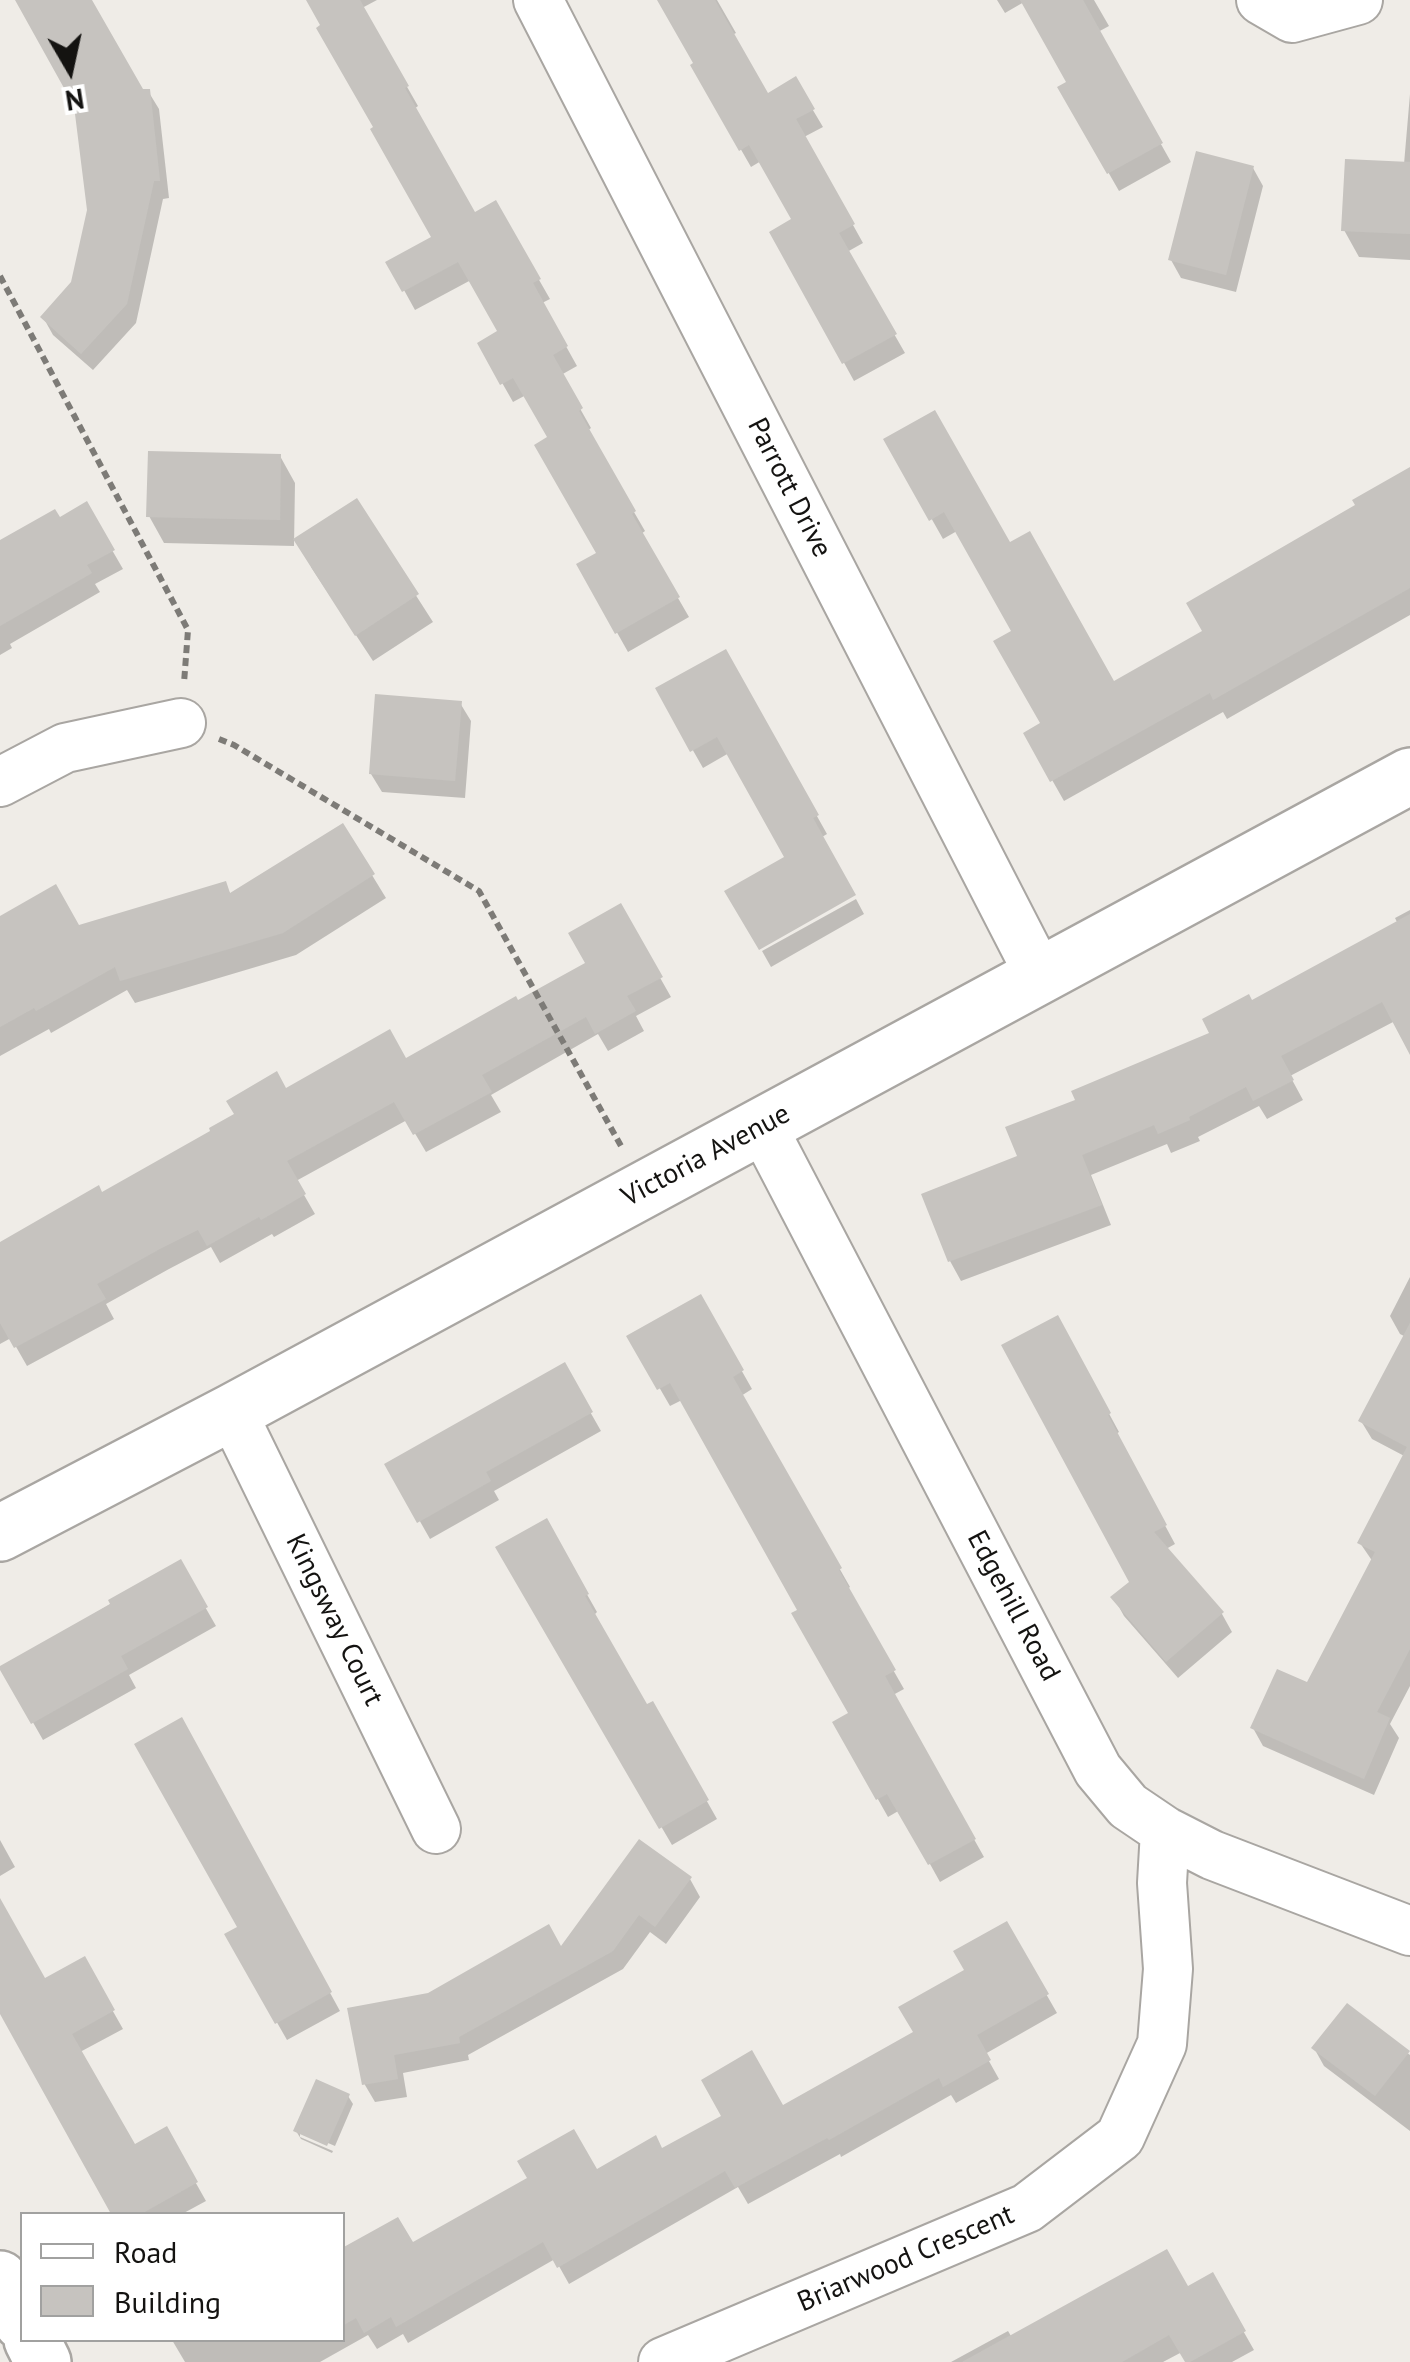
<!DOCTYPE html>
<style>
body{margin:0}
#map{position:relative;width:1410px;height:2362px;overflow:hidden;background:#efece7;font-family:"PT Sans",sans-serif}
canvas{display:block}
.legend{position:absolute;left:20px;top:2212px;width:325px;height:130px;box-sizing:border-box;background:#fff;border:2px solid #a1a1a0;margin:0;padding:12px 18px;list-style:none;font-size:30px;color:#141311}
.legend li{display:flex;align-items:center;gap:20px;height:50px}
.legend b{width:50px;border:2px solid #a1a1a0}
.north{position:absolute;left:20px;top:20px;width:100px;height:100px;-webkit-text-stroke:8px #fff;paint-order:stroke;rotate:171deg;font-size:28px;font-weight:700;line-height:40px;text-align:center;color:#141311}
.north::after{content:'';display:block;margin:auto;width:35px;height:45px;background:#141311;clip-path:polygon(50% 0,100% 100%,50% 72%,0 100%)}
</style>
<div id="map">
<canvas width="1410" height="2362"></canvas>
<ul class="legend">
<li><b style="height:12px;background:#fff"></b>Road</li>
<li><b style="height:28px;background:#c6c3bf"></b>Building</li>
</ul>
<div class="north">N</div>
</div>
<script>
const g = document.querySelector('canvas').getContext('2d');
g.lineJoin = 'round';
function fill(path, color) { g.fillStyle = color; g.fill(path, 'evenodd'); }
function strokePath(path, color, width, dash) { g.strokeStyle = color; g.lineWidth = width; g.lineCap = dash ? 'butt' : 'round'; g.setLineDash(dash || []); g.stroke(path); }
function label(font, color, halo, rows, align = 'center') {
  g.font = font + ' "PT Sans",sans-serif'; g.lineWidth = 8; g.setLineDash([]); g.textBaseline = 'middle'; g.strokeStyle = halo; g.fillStyle = color; for (const [text, x, y, turn = 0] of rows) {
    g.save(); g.translate(x, y); g.rotate((+turn || 0) * Math.PI / 180); g.textAlign = isNaN(turn) ? turn : align; if (halo) g.strokeText(text, 0, 0); g.fillText(text, 0, 0); g.restore();
  }
}
fill(new Path2D(`
 M16 0H90L142 92 148 91 159 109 169 198 163 199 136 323 93 370 53 335 43 317 73 283 89 210 77 105Z
 M309 0H377L362 8 418 106 414 109 474 215 495 203 550 299 542 303 577 366 561 375 591 428 587 431 645 531 641 534 689 617 628 652 579 565 599 554 550 438 526 395 513 402 480 344 501 332 471 280 415 310 389 263 434 238Z
 M659 0H717L736 33 732 35 767 96 795 80 823 127 804 137 863 243 847 252 905 353 854 381 773 233 795 220 761 161 751 167 693 66 696 64Z
 M997 0H1094L1109 26 1098 32 1171 162 1119 191 1060 88 1070 83 1024 2 1005 13Z
 M1410 94V260L1359 257 1344 230 1404 164Z
 M1253 168 1263 186 1236 292 1181 278 1171 260Z
 M887 440 1009 545 1113 684 1205 632 1358 506 1410 470V615L1227 719 1223 712 1064 801 1026 734 1044 724 1015 632 957 531 943 539Z
 M280 456 295 483 294 546 164 543 149 516Z
 M356 502 433 622 373 661 311 567Z
 M86 505 123 569 95 584 100 592 10 644 12 648 0 655V542L59 520Z
 M725 652 827 834 787 858 729 753 703 768 658 689Z
 M460 703 471 721 465 798 382 792 371 774Z
 M342 826 386 898 296 955 135 1003 127 990 51 1033 49 1029 0 1056V918L78 928 225 884 231 895Z
 M856 899 864 914 771 967 762 951Z
 M620 907 671 997 636 1016 644 1031 608 1051 598 1034 491 1095 501 1112 426 1152 407 1120 296 1181 315 1214 274 1237 272 1234 220 1263 211 1247 169 1269 106 1304 114 1319 27 1366 11 1338 0 1344V1244L102 1195 286 1091 405 1061 518 1004 588 964Z
 M1410 910V1048L1395 1021 1290 1076 1303 1100 1267 1119 1259 1106 1198 1137 1200 1141 1171 1153 1167 1144 1091 1175 1111 1225 961 1281 950 1261 1020 1157 1078 1101 1213 1035 1251 1003 1398 924 1395 918Z
 M1410 1277V1459L1372 1439 1361 1421 1406 1337 1400 1334 1390 1316Z
 M700 1297 752 1389 741 1396 850 1587 847 1589 904 1689 893 1695 984 1857 940 1882 900 1810 888 1817 835 1723 851 1714 800 1611 682 1400 670 1406 630 1337Z
 M1067 1336 1119 1432 1116 1434 1175 1544 1166 1549 1222 1614 1232 1632 1178 1678 1124 1616 1114 1598 1132 1582Z
 M564 1366 601 1431 494 1491 499 1500 430 1539 388 1465Z
 M1410 1496V1686L1390 1724 1399 1738 1374 1795 1263 1746 1253 1728 1309 1685 1373 1562 1360 1543Z
 M546 1522 597 1612 594 1615 646 1707 652 1704 717 1819 672 1845 498 1548Z
 M180 1563 216 1626 129 1675 136 1688 43 1740 2 1668Z
 M181 1721 340 2011 287 2040 227 1935 240 1928Z
 M0 1840 15 1867 0 1876Z
 M690 1879 700 1897 666 1944 650 1932 623 1969 468 2055 469 2060 403 2073 407 2097 375 2102 365 2085 350 2010 429 1995 561 1951Z
 M0 1903 44 1981 84 1960 123 2029 80 2052 134 2147 166 2130 206 2201 182 2214H114L0 2009Z
 M1006 1924 1057 2013 985 2054 999 2079 956 2103 951 2095 841 2157 840 2154 748 2204 738 2187 569 2284 555 2259 408 2343 403 2334 377 2349 368 2335 320 2362H185L172 2340H342V2256L412 2246 596 2173 783 2109 916 2033Z
 M1347 2006 1410 2055V2131L1324 2066 1314 2048Z
 M348 2096 353 2104 335 2146 300 2131V2137L333 2151 332 2153 301 2139 296 2131Z
 M1212 2276 1254 2350 1232 2362H1188L1182 2352 1163 2362H951L1008 2331 1011 2336 1187 2290Z`), '#0003');
fill(new Path2D(`
 M15 0H92L143 89H150L160 181H154L127 304 81 354 40 317 71 282 87 210 74 106Z
 M306 0H360L409 86 405 88 475 212 496 200 541 279 533 283 568 346 553 355 583 408 579 411 636 511 632 514 680 597 615 634 576 564 596 553 534 445 547 437 513 378 500 385 477 343 497 331 458 262 402 292 385 262 431 237 370 129 373 127 316 28 320 25Z
 M657 0H715L768 93 796 76 815 109 796 119 855 224 839 233 897 334 842 364 769 232 791 219 749 145 739 151 690 65 693 63Z
 M1020 0H1083L1163 143 1107 174 1057 87 1066 82Z
 M1196 151 1254 166 1226 275 1168 260Z
 M1345 159 1410 162V234L1341 231Z
 M935 410 1010 542 1030 531 1114 681 1202 631 1186 603 1355 505 1352 500 1410 467V588L1213 700 1210 693 1050 782 1023 733 1040 723 993 641 1011 631 944 512 929 521 883 439Z
 M148 451 281 454 280 520 146 517Z
 M357 498 419 594 355 636 293 539Z
 M87 501 115 550 87 565 92 573 0 626V540L55 509 60 517Z
 M726 649 819 815 813 818 856 895 759 950 724 891 784 857 717 737 690 752 655 688Z
 M375 694 462 701 455 781 369 774Z
 M343 823 375 874 283 933 120 981 115 967 36 1011 34 1008 0 1027V916L56 884 79 925 226 881 230 893Z
 M621 903 663 977 627 996 636 1011 595 1034 586 1017 482 1075 492 1092 413 1135 394 1102 287 1161 306 1194 261 1220 259 1217 207 1246 198 1230 158 1250 97 1284 106 1299 14 1348 0 1323V1242L99 1185 102 1192 210 1131 209 1128 234 1114 226 1101 277 1071 286 1088 390 1029 406 1058 516 996 518 1000 585 963 568 933Z
 M1410 914V1055L1382 1002 1281 1056 1294 1080 1253 1101 1246 1087 1189 1117 1190 1120 1158 1134 1154 1125 1082 1155 1102 1205 948 1262 921 1194 1017 1156 1005 1127 1075 1100 1071 1091 1209 1033 1202 1019 1249 994 1252 1000Z
 M701 1294 744 1370 733 1377 842 1568 839 1570 896 1670 885 1676 976 1839 928 1865 887 1794 876 1800 832 1722 848 1713 791 1613 797 1610 670 1383 657 1390 626 1336Z
 M1058 1315 1111 1413 1108 1415 1167 1525 1154 1532 1224 1612 1166 1662 1110 1597 1129 1582 1001 1345Z
 M1410 1323V1649L1377 1712 1390 1718 1364 1779 1250 1728 1277 1669 1307 1682 1375 1552 1357 1543 1407 1447 1358 1421Z
 M565 1362 593 1412 486 1472 491 1481 417 1523 384 1464Z
 M547 1518 589 1594 585 1596 647 1704 653 1701 709 1800 659 1829 495 1547Z
 M181 1559 208 1607 121 1656 128 1669 31 1724 0 1670V1666L110 1604 108 1600Z
 M182 1717 332 1992 275 2024 224 1934 237 1927 134 1744Z
 M639 1839 692 1877 655 1927 639 1915 613 1951 459 2037 460 2043 394 2055 398 2079 362 2085 347 2008 428 1993 549 1924 561 1946Z
 M0 1898 45 1978 85 1956 115 2010 72 2034 135 2144 167 2126 198 2182 141 2214H111L0 2014Z
 M1007 1921 1049 1994 977 2035 991 2060 943 2087 939 2078 829 2140 827 2138 735 2188 725 2171 557 2268 543 2242 396 2327 391 2317 364 2333 356 2318 342 2326V2248L398 2217 413 2242 527 2178 517 2161 574 2129 597 2169 656 2135 662 2148 721 2116 701 2080 752 2050 783 2105 913 2032 898 2007 964 1970 953 1951Z
 M1347 2003 1410 2051 1375 2096 1311 2048Z
 M316 2079 350 2094 327 2146 293 2131Z
 M1167 2249 1188 2286 1213 2272 1246 2331 1190 2362H1185L1169 2335 1122 2362H962Z`), '#c6c3bf');
const street = new Path2D(`
 M538 0 1040 976
 M1261 0 1292 18 1358 0
 M0 782 65 748 181 723
 M762 1126 1098 1770 1128 1806 1165 1831 1212 1855 1410 1931
 M232 1412 436 1829
 M663 2362 1027 2208 1120 2137 1162 2044 1168 1969 1162 1883 1165 1831`);
const secondary = new Path2D(`
 M0 1533 232 1412 1410 776
 M0 2279 22 2322
 M32 2340 43 2362`);
strokePath(street, '#a9a6a2', 52);
strokePath(secondary, '#a9a6a2', 60);
strokePath(new Path2D(`
 M0 276 188 630 184 683
 M219 739 234 745 479 891 621 1146`), '#7d7b77', 6, [8, 5]);
strokePath(street, '#fff', 48);
strokePath(secondary, '#fff', 55);
label('28px', '#141311', '#fff', [
 ["Parrott Drive",789,488,63],
 ["Victoria Avenue",706,1156,-28],
 ["Edgehill Road",1013,1606,62],
 ["Kingsway Court",334,1620,64],
 ["Briarwood Crescent",906,2259,-23]
]);
</script>
